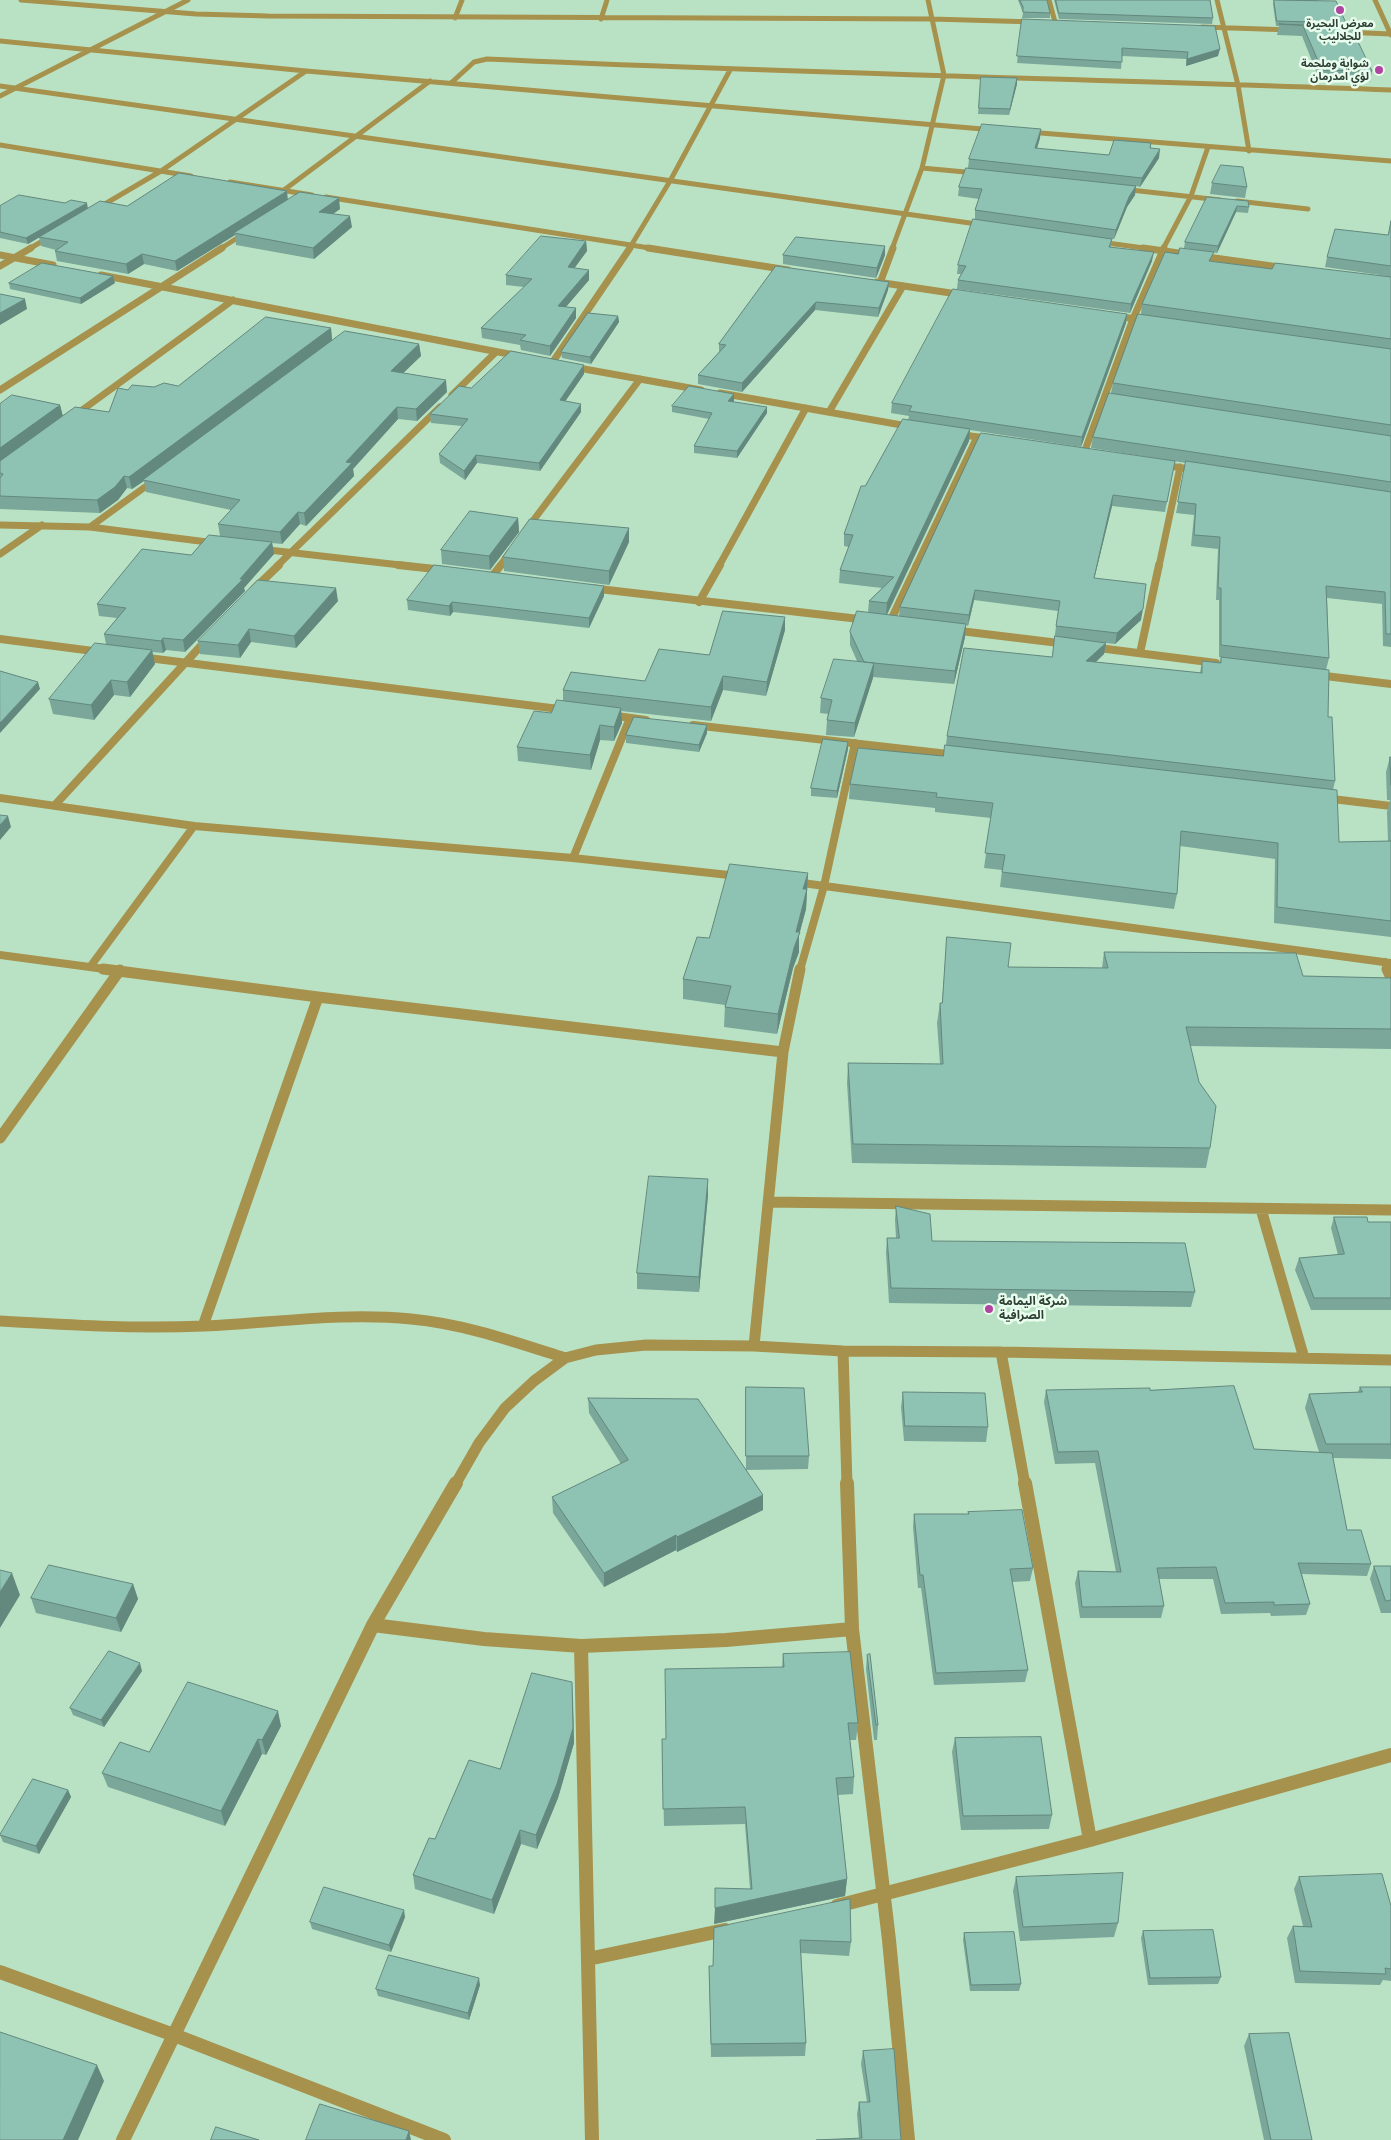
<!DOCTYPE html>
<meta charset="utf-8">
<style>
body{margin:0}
canvas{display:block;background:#b9e2c4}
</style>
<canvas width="1391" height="2140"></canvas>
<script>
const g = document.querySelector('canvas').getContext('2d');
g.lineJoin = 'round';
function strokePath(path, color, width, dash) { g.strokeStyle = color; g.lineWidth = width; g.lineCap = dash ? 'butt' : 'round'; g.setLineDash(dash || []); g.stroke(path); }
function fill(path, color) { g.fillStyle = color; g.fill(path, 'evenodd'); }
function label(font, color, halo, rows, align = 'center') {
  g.font = font + ' "Noto Sans","Noto Sans Arabic",sans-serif'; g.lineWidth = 5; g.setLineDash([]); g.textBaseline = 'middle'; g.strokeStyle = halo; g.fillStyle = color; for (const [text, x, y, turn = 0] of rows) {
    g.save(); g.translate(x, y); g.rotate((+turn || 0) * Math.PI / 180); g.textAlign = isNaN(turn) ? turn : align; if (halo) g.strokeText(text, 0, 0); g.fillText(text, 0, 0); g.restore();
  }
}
strokePath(new Path2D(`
 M21 0 196 14 268 16 932 19 1035 22
 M1049 0 1055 22
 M1217 0 1238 85 1249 151
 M1375 0 1391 35
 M455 18 462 0
 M601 19 607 0
 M1202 27 1292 30
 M1341 32 1391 34
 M0 41 306 71 994 130
 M451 83 474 62 487 59C788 73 1090 79 1391 90
 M0 86 984 225
 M0 96 188 0
 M1028 132 1391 161
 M0 145 191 176
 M922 168 976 173
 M230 182 312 195
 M1122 189 1220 200
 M284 190 430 81
 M326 197 656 249
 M1237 201 1308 209
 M98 208 161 171 306 71
 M1100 242 1151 249
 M29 249 51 236
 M220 249 245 233
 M629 249 670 181 730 70
 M892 249 922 168 944 75 928 0
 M1163 249 1191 196 1208 147`), '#a6924d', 5);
strokePath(new Path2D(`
 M648 248 788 270
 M1143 248 1286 268
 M0 255 53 265
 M0 266 31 248
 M101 275 519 356
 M877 282 964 295
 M880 283 893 248
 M1115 316 1150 321
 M552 363 630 248
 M573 367 701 390
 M0 390 222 248
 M720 393 913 427
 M452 395 496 352
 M829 412 903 286
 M74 416 233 300
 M957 434 992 439
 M1084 453 1133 319 1164 248
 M1162 465 1197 470
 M0 525 90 527 215 543
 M90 527 156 479
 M526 530 640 379
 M260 549 409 566
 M0 554 42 525
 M277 566 440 407
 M500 566 510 552
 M719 566 806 408
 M916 566 977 437
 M1159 566 1180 467`), '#a6924d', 7);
strokePath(new Path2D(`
 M398 565 444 570
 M493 575 501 565
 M590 588 868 620
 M254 589 279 565
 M699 602 720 565
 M890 622 917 565
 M952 630 1067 644
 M0 639 101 652
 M1091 647 1216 663
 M1140 653 1159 565
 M140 657 567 710
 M1317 675 1391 684
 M609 715 646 720
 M693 725 957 755
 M0 798 194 826 573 858 738 876
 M1324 798 1391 806
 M55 805 208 638
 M573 858 630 718
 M795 882 1391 963
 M0 955 112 970
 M1385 962 1388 970
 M90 967 194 826
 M800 970 824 886 855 743`), '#a6924d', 8);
strokePath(new Path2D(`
 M103 969 318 997 783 1052
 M1387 969 1391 978
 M0 1138 120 970
 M768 1202 1391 1210
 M1261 1209 1304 1358
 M0 1321C68 1325 136 1329 204 1326 273 1323 342 1312 411 1319 465 1324 515 1342 565 1358
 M203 1326 318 997
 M754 1346 783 1052 800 969
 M843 1351 847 1485
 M1001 1352 1025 1485
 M455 1485 479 1443 505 1408 534 1381 565 1358 596 1350 646 1345 754 1346 843 1351 1001 1352 1391 1360`), '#a6924d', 11);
strokePath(new Path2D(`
 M847 1483 852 1629 889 1940 908 2140
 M1025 1483 1090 1840
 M373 1625 484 1639 581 1646 726 1640 852 1629
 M581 1646 592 2140
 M837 1906 1090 1840 1391 1755
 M588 1959 725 1930
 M0 1972 174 2035 444 2140
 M123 2140 373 1625 456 1483`), '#a6924d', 14);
fill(new Path2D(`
 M1018 0H1047L1050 13V18H1022L1023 13Z
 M1054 0H1210L1213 18 1212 24 1059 19Z
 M1274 0H1317L1346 23 1345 26 1372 71 1370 82 1320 81 1302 36 1277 35 1279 26H1276L1273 4Z
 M1022 19 1218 56 1186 66V59L1122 56 1121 69 1017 63Z
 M981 77 1017 78V84L1009 115 978 114Z
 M1040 138 1037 149 1109 155 1151 143V149L1159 158 1140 187 1136 186 1135 195 1127 207 1114 239H1112L1111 247 1152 261 1130 313 957 289 958 280 961 274H957L958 265 975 220V210L979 199 958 196 959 187 968 168 969 159Z
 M1212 183 1247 187 1245 198 1210 194Z
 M1207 197 1249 207 1248 213 1236 212 1217 253 1184 248 1185 242Z
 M288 199 340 209 333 214 352 227 314 259 236 245 235 235 177 271 144 264 128 274 57 261 55 251 56 250 41 246 39 237 28 244 0 238V206L88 208Z
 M1391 220V647L1383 646 1382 604 1327 598 1329 658 1326 670 1328 717 1335 781 1333 790 1339 842 1388 841 1387 812 1390 800H1387L1386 772 1390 757H1391V937L1274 923 1275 859 1180 846 1177 894 1174 909 1000 887 1002 870 984 868 991 818 935 812V808L849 799 850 784 943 756 946 745 947 736 1052 657 1058 611 974 600 968 626 966 625 965 637 954 684 873 677 854 737 826 735 827 720 828 714 820 713 821 698 857 661 850 645V632L868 612 869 601 882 588 839 583 840 570 849 547 844 546V534L865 486 908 420 909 416 891 413 892 403 1127 314 1126 323 1081 447 970 430 969 441 887 615 899 616 900 607 1175 461 1165 512 1112 506 1094 578 1141 620 1115 644 1106 643 1104 654 1096 662 1200 673 1202 661 1220 662 1221 657H1219V600H1216L1218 549 1191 546 1194 515 1176 513 1186 463 1091 448 1093 437 1111 393 1113 383 1141 314 1142 304 1212 261 1272 269 1387 276 1325 267 1327 257 1388 235Z
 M586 241 587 251 574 268 589 280 566 307 576 308V318L550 356 521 350 520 345 482 338 481 328 524 287 506 285V275Z
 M885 246V255L876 278 783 264V255Z
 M776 266 889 282 888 290 878 317 815 310 742 392 698 384V375L719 352V344Z
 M9 283H115L81 304 10 289Z
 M618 316 619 322 591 364 562 358 561 352Z
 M331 328 332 340 419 344 421 356 403 373 447 392 417 421 398 419 353 469 354 476 306 526 300 524 282 544 272 543 274 554 244 588 245 591 185 652 166 650 163 653 152 652 155 664 130 697 114 695 94 720 53 714 49 699 106 644 104 634 117 618 99 616 97 604 191 555 220 536 218 524 231 510 146 492 144 481 132 489 127 488 118 500 100 513 0 509V404L60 405 63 416 109 412 128 390 154 387 178 386Z
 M584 374 565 401 581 412 540 471 477 463 465 480 440 463 439 454 462 426 431 423 430 414 471 388Z
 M734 401 733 402 767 413 737 458 694 453V446L709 419 672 412V406Z
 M518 518 519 532 490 570 442 564 441 550Z
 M629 528V542L609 585 504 571 503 557Z
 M604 586V596L589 628 453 612 450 616 408 610 407 600Z
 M338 601 296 648 251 642 240 658 200 654 198 641Z
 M785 630 766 696 723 690 711 721 621 711 622 723 614 741 600 740 591 770 518 761 517 747 563 701V690L645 681 709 655Z
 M707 725V733L699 752 626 743V735Z
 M848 749 837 798 811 796V788Z
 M808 873 806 909 799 935V952L793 968 777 1034 724 1027 725 1005 683 999V979L709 938Z
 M947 937 1008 967 1102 968 1104 952 1303 976 1391 978V1049L1190 1046 1210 1148 1206 1168 852 1163 847 1083 848 1063 940 1064 937 1023 940 1003H942Z
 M708 1179V1195L699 1292 637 1289V1273Z
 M896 1206 932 1241 1195 1292 1191 1307 889 1303 886 1253 887 1238H896L895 1220Z
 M1334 1217 1368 1222H1391V1310H1311L1295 1270 1299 1258 1338 1255 1331 1228Z
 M746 1387 809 1456 808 1469 746 1470 763 1510 677 1552 676 1550 604 1587 553 1513 552 1497 621 1464 589 1413 588 1398 746 1469Z
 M1360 1387H1391V1459L1333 1458 1347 1530 1371 1564 1367 1576 1302 1574 1310 1604 1306 1615 1271 1616 1270 1613 1221 1614 1213 1579H1159L1164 1606 1161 1618H1080L1075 1583 1078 1571 1116 1572 1095 1463 1055 1464 1044 1402 1046 1390H1150L1254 1449 1319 1452 1305 1408 1309 1394 1358 1392Z
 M903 1392 988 1427 986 1442 904 1441 901 1407Z
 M968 1512 1033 1568 1030 1581 1012 1582 1028 1670 1025 1682 934 1685 921 1588H918L913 1527 914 1514H968Z
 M1374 1566H1391V1613H1381L1370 1579Z
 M133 1584 138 1599 121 1632 36 1613 31 1598Z
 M783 1654 858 1723 856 1740H850L854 1777 853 1794 838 1795 847 1879 845 1896 714 1924 750 1889 745 1824 664 1826 662 1739H666L782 1667Z
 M867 1655 878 1725 877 1740H874L866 1669Z
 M142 1671 104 1727 73 1715 70 1708Z
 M573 1696 574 1743 558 1798 537 1849 521 1844 494 1914 415 1889 413 1875 435 1839 500 1769Z
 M281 1726 266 1755 262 1754 225 1826 108 1787 102 1773 149 1752Z
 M955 1738 1052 1815 1049 1829 961 1830 952 1752Z
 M68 1790 71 1797 39 1854 3 1842 0 1835Z
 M1016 1877 1118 1923 1114 1937 1020 1941 1013 1891Z
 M1299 1877 1391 1906V1981L1383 1980 1380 1985 1295 1983 1287 1938 1293 1926H1303L1294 1889Z
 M405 1917 391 1952 312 1929 310 1922Z
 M714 1928 851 1942 849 1956 801 1953 806 2043 805 2056 711 2057 709 1966H713Z
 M1143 1931 1221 1977 1218 1984 1148 1985 1141 1938Z
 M964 1933 1021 1984 1019 1991H970L963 1940Z
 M480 1985 469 2020 378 1996 376 1989Z
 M1249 2034 1312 2140H1264L1244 2046Z
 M863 2051 901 2140 859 2138 857 2114 859 2102H867L861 2064Z`), '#7aa799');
fill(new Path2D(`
 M1220 49 1218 56 1186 66 1187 59Z
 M1017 78V84L1009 115 1010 109Z
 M1041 129 1040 138 1034 157 1035 148Z
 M1160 149 1159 158 1140 187 1142 178Z
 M1136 186 1135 195 1127 207 1114 239 1116 230 1129 197Z
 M287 191 288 201 234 233 235 235 177 271 175 261Z
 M339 198 340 209 320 223 319 212Z
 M87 203 88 209 28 244 26 238Z
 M1237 206 1236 212 1217 253 1218 246Z
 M350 216 352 227 314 259 313 248Z
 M586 241 587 251 568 277V267Z
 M885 246V255L876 278 877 268Z
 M1154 252 1152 261 1130 313 1131 304Z
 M142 254 144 264 128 274 126 264Z
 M589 270V280L558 316V306Z
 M113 276 115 283 81 304 80 298Z
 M889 282 888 290 878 317 879 308Z
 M25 299 27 309 0 325V313Z
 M816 302 815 310 742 392V383Z
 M576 308V318L550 356V346Z
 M1127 314 1126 323 1081 447 1082 437Z
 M618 316 619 322 591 364 590 357Z
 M331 328 332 340 143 480 144 481 132 489 129 477Z
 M419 344 421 356 393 383 391 371Z
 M584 365V374L560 409V400Z
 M446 380 447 392 417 421 416 409Z
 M734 394V401L728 408V401Z
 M581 404V412L540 471 539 463Z
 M60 405 63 417 0 462V448Z
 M397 407 398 419 353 469 354 476 306 526 304 513 346 462Z
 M767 407V413L737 458V451Z
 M970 429 969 441 886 616 887 603Z
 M476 455 477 463 465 480 464 471Z
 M124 476 127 488 118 500 100 513 97 500Z
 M1113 495 1112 506 1092 588 1094 578Z
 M298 512 300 524 282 544 280 532Z
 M518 518 519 532 490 570 489 556Z
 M629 528V542L609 585V571Z
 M272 542 274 554 244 588 245 591 185 652 183 640 240 579Z
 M604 586V596L589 628V618Z
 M336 588 338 601 296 648 294 636Z
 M975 590 974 600 968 626 969 615Z
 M452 602 453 612 450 616 449 606Z
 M1143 609 1141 620 1115 644 1117 633Z
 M785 617V630L766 696 767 682Z
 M966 624 965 637 954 684 955 671Z
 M249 629 251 642 240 658 238 645Z
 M163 638 166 650 163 653 161 641Z
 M1106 643 1104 654 1084 673 1086 661Z
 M152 650 155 664 130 697 127 682Z
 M874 663 873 678 854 737 855 723Z
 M723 676V690L711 721V707Z
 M111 680 114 695 94 720 91 705Z
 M38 682 40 689 0 733V723Z
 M621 708 622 723 614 741V727Z
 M600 725V740L591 770 590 755Z
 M707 725V733L699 752V745Z
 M848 742V749L837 798V791Z
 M8 816 11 827 0 840V825Z
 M808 873 806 909 799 935V952L793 968 777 1034 778 1014 796 932 803 889Z
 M708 1179V1195L699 1292V1277Z
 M763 1495V1510L677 1552V1537Z
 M676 1535V1550L604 1587V1573Z
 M12 1573 20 1595 0 1628V1592Z
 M133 1584 138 1599 121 1632 116 1618Z
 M140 1663 142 1671 104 1727 101 1720Z
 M572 1682 574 1743 558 1798 537 1849 536 1835Z
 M278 1711 281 1726 266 1755 262 1740Z
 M258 1739 262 1754 225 1826 221 1811Z
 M68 1790 71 1797 39 1854 36 1846Z
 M520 1830 521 1844 494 1914 492 1900Z
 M847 1879 845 1896 714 1924 715 1908Z
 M404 1910 405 1917 391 1952 389 1945Z
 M479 1978 480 1985 469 2020 468 2013Z
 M97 2065 104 2081 78 2140H63Z
 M409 2131 411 2140H406Z`), '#63887d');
const building = new Path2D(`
 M1020 0H1047L1050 13 1023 12V7Z
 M1056 0H1210L1213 18 1059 13Z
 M1274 0 1336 1 1346 23 1277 21Z
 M1022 19 1215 26 1220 49 1187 59 1188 52 1122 48V62L1017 56Z
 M1279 24 1351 27 1372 71 1322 70 1303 26Z
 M981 77 1017 78 1010 109 979 108Z
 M982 124 1041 129 1035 148 1109 155 1114 140 1151 143 1150 148 1160 149 1142 178 969 159Z
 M1221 165 1243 167 1247 187 1212 183Z
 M966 168 1136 186 1129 197 1116 230 975 210 982 189 959 187Z
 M179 173 287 191 175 261 142 254 126 264 55 251 68 242 39 237 100 201 127 206Z
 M300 192 339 198 319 212 350 216 313 248 234 233Z
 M19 195 65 203 71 200 87 203 26 238 0 232V206Z
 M1207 197 1248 201 1249 207 1237 206 1218 246 1185 242Z
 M973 219 1112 239 1109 247 1154 252 1131 304 958 280 966 266 958 265Z
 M1391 221V266L1327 257 1335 229 1388 235Z
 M541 236 586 241 568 267 589 270 558 306 576 308 550 346 520 340 526 335 481 328 532 279 506 275Z
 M796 237 885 246 877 268 783 255Z
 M1180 248 1214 252 1209 261 1272 269 1275 263 1391 277V339L1142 304 1165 252 1178 254Z
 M42 263 113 276 80 298 9 283Z
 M776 266 889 282 879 308 816 302 742 383 698 375 726 345 719 344Z
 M953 289 1127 314 1082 437 909 411 912 406 892 403Z
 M0 294 25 299 0 313Z
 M588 313 618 316 590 357 561 352Z
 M1138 314 1391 349V425L1113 383Z
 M266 317 331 328 129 477 124 476 115 487 97 500 0 496V478L3 474 0 473V461L75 407 109 412 118 388 128 390 132 385 154 387 164 383 178 386Z
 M345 331 419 344 391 371 446 380 416 409 397 407 346 462 352 463 304 513 298 512 280 532 218 524 240 500 143 480Z
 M511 351 584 365 560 400 581 404 539 463 476 455 464 471 439 454 468 419 430 414 459 386 471 388Z
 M689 386 734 394 728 401 767 407 737 451 694 446 712 413 672 406Z
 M1109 393 1391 436V482L1093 437Z
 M12 395 60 405 0 448V404Z
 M903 419 970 429 887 603 869 601 894 577 840 570 853 535 844 534 861 486H865Z
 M981 433 1175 461 1167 502 1113 495 1094 578 1146 584 1143 609 1117 633 1056 626 1060 601 975 590 969 615 900 607Z
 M1186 461 1391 492V634H1386L1385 592 1326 586 1329 658 1221 645V588H1218L1220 537 1194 535 1196 504 1178 502Z
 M470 511 518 518 489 556 441 550Z
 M530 519 629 528 609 571 503 557Z
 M209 535 272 542 240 579H243L183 640 163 638 161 641 104 634 126 608 97 604 142 549 191 555Z
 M434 565 604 586 589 618 452 602 449 606 407 600Z
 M258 580 336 588 294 636 249 629 238 645 198 641Z
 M723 611 785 617 767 682 723 676 711 707 563 690 571 672 645 681 659 649 709 655Z
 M857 611 966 624 955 671 864 662 850 632Z
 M1055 636 1106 643 1086 661 1202 673V661L1221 663V657L1329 670 1328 717H1332L1335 781 947 736 964 648 1052 657Z
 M95 643 152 650 127 682 111 680 91 705 49 699Z
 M834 659 874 663 855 723 827 720 832 700 821 698Z
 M0 671 38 682 0 723Z
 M557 700 621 708 614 727 600 725 590 755 517 747 534 711 551 713Z
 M634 717 707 725 699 745 626 735Z
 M823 739 848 742 837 791 811 788Z
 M945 745 1337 790 1339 842 1391 841V921L1277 907 1278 843 1181 831 1177 894 1002 872 1005 855 985 853 993 803 936 797 937 793 850 784 858 748 943 756Z
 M1390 757H1391V785Z
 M0 815 8 816 0 825Z
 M730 864 808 873 803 889H807L796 932H800L794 948 778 1014 725 1007 731 986 683 979 697 937 709 938Z
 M947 937 1011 943 1008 967 1108 968 1104 952 1296 953 1303 976 1391 978V1029L1186 1027 1199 1082 1216 1106 1210 1148 853 1144 848 1063 943 1064 940 1003H942Z
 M649 1176 708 1179 699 1277 637 1273Z
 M896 1206 930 1214 932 1241 1185 1243 1195 1292 891 1288 887 1238H899Z
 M1334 1217H1367L1368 1222H1391V1298H1314L1299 1258 1344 1254Z
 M1234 1386 1254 1449 1332 1453 1347 1530H1361L1371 1564 1298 1563 1310 1604 1274 1605V1602L1225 1603 1216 1567 1157 1568 1164 1606 1082 1607 1078 1571 1121 1572 1098 1451 1058 1452 1046 1390 1150 1388V1390Z
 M746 1387 804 1388 809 1456H746Z
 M1360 1387H1391V1444H1326L1309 1394 1362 1392Z
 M903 1392 985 1393 988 1427 905 1426Z
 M588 1398 698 1399 763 1495 677 1537 676 1535 604 1573 552 1497 628 1460Z
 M1022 1510 1033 1568 1010 1569 1028 1670 936 1673 923 1575H920L914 1514H969L968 1512Z
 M49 1565 133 1584 116 1618 31 1598Z
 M1374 1566H1391V1600L1386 1601Z
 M0 1570 12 1573 0 1592Z
 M109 1651 140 1663 101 1720 70 1708Z
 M850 1652 858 1723H848L854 1777 836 1778 847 1879 715 1908V1888L752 1889 745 1807 663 1809 662 1739H666L665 1669 784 1667 783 1654Z
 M870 1654 878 1725H876L867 1655Z
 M532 1673 572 1682 573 1728 557 1784 536 1835 520 1830 492 1900 413 1875 429 1838 435 1839 469 1760 500 1769Z
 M188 1682 278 1711 262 1740 258 1739 221 1811 102 1773 120 1742 149 1752Z
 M1041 1737 1052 1815 963 1816 955 1738Z
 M33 1779 68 1790 36 1846 0 1835Z
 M1123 1873 1118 1923 1023 1927 1016 1877Z
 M1382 1874 1391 1906V1969L1385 1968 1386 1974 1300 1971 1293 1926 1312 1927 1299 1877Z
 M324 1887 404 1910 389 1945 310 1922Z
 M850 1899 851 1942 800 1940 806 2043 711 2044 709 1966H713L714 1928Z
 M1213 1930 1221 1977 1150 1978 1143 1931Z
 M1014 1932 1021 1984 971 1985 964 1933Z
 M389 1955 479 1978 468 2013 376 1989Z
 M0 2032 97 2065 63 2140H0Z
 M1289 2033 1312 2140H1271L1249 2034Z
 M894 2049 901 2140H816L862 2138 859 2102H870L863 2051Z
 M320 2104 409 2131 406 2140H306Z
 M216 2127 259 2140H211Z`);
fill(building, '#8ec2b2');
strokePath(building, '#63887d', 1);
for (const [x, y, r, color] of [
 [1340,10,5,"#b143a1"],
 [1379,70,5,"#b143a1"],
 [989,1309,5,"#b143a1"]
]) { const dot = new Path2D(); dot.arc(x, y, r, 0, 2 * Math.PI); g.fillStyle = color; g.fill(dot); strokePath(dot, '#e9fdee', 2); }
label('bold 11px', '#2e3f33', '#e9fdee', [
 ["معرض البحيرة",1340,24],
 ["للجلاليب",1340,37],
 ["شواية وملحمة",1369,64,"right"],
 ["لؤي امدرمان",1369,77,"right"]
]);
label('bold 12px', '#2e3f33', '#e9fdee', [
 ["شركة اليمامة",999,1302],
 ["الصرافية",999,1316]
], 'left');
</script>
